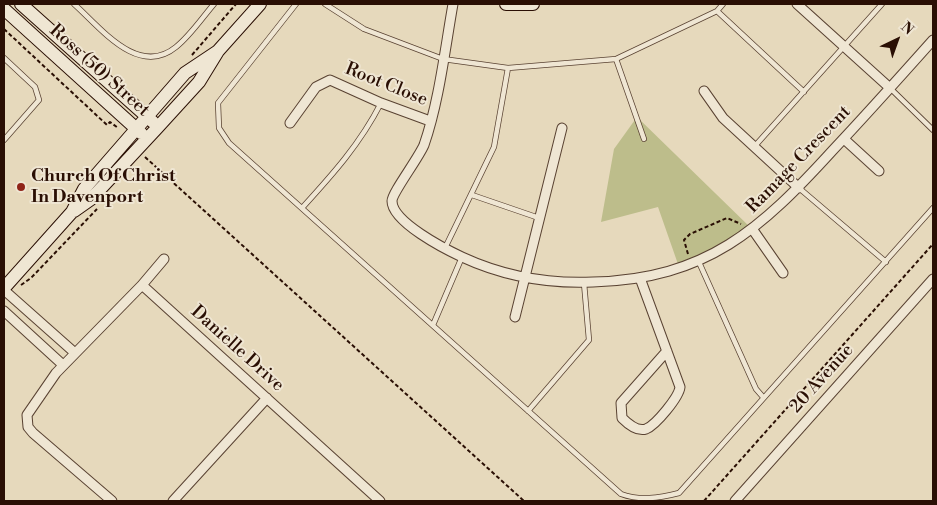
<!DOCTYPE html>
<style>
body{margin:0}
#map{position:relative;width:937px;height:505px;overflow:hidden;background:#e6d9bc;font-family:"Libre Bodoni",serif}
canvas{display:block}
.frame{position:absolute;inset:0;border:5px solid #2a0f04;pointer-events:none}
.north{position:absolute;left:872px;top:15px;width:50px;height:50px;-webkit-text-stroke:4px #efe6d3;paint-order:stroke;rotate:42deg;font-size:14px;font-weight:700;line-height:20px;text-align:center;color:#2a0f04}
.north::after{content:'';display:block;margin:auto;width:18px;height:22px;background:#2a0f04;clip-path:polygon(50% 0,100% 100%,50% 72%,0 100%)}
</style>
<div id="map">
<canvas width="937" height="505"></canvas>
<div class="frame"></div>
<div class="north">N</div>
</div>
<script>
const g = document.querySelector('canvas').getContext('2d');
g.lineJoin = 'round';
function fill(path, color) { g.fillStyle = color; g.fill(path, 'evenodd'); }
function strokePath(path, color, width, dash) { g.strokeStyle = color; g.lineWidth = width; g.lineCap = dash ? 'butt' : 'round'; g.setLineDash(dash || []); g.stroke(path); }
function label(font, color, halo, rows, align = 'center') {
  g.font = font + ' "Libre Bodoni",serif'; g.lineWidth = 4; g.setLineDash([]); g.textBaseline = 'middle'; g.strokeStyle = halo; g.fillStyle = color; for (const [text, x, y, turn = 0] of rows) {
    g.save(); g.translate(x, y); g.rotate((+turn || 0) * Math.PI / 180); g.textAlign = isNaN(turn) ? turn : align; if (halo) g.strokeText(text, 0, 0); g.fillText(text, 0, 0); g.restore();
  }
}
fill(new Path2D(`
 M637 117 753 230 679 267 658 207 601 222 614 149Z`), '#bdbd8b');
const lane = new Path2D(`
 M74 4C100 27 138 78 176 47 190 36 202 18 214 4
 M296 4 218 103 219 128 229 143 621 494C640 501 659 498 679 493L933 208
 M325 4 364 29 443 59 508 68 616 59 717 11 723 4
 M717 11 804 92
 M4 58 35 87 39 100 4 140
 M616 59 644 139
 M890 88 933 130
 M754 147 882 4
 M799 188 886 262
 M472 195 539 218
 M302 208C333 174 360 144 381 103
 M445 248 494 147 508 68
 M698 260 756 389 763 397
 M433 325 462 257
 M528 411 589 340 584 283`);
const street = new Path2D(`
 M453 4C445 49 439 102 424 145 418 159 392 193 392 201 392 222 445 249 462 257 503 276 548 284 593 282 707 279 761 229 833 150 867 114 900 77 933 40
 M797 4 890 88
 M704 91 723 118 799 188
 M290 123 316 87 330 80 381 103 430 121
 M844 139 879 171
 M753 230 783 273
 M640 278 680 387C679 397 656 425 646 429 637 432 628 424 622 418L621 403 667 351
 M142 285 380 501
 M4 290 75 353
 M4 311 63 365
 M515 317 562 128
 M112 501 33 433 28 427 27 415 56 373 142 285 164 259
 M173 501 267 398
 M735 501 933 279`);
const secondary = new Path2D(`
 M21 4 153 122
 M506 4H533
 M4 9 141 133
 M74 211 91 199 158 127 199 82 218 51 260 4
 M4 288 72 212 84 189 185 73 218 51`);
strokePath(lane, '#594232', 6);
strokePath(street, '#594232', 11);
strokePath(secondary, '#2a0f04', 14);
strokePath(new Path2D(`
 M4 29 107 125 110 122 118 128
 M192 55 236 4
 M145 157 524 501
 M688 254 684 240 690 234 727 218 741 224
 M21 285 31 278 97 209
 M704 501 933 244`), '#2a0f04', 2, [4, 2.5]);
strokePath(lane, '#efe6d3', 4.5);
strokePath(street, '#efe6d3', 9);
strokePath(secondary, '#efe6d3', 12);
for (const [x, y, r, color] of [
 [21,187,5,"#8f2418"]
]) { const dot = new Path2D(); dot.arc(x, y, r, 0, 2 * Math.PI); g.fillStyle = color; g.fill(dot); strokePath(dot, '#efe6d3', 2); }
label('18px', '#2a0f04', '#efe6d3', [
 ["Ross (50) Street",99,71,42],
 ["Root Close",386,85,22],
 ["Ramage Crescent",799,160,-46],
 ["Danielle Drive",237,349,42],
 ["20 Avenue",822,379,-48]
]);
label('bold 18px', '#2a0f04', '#efe6d3', [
 ["Church Of Christ",31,177],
 ["In Davenport",31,198]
], 'left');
</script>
